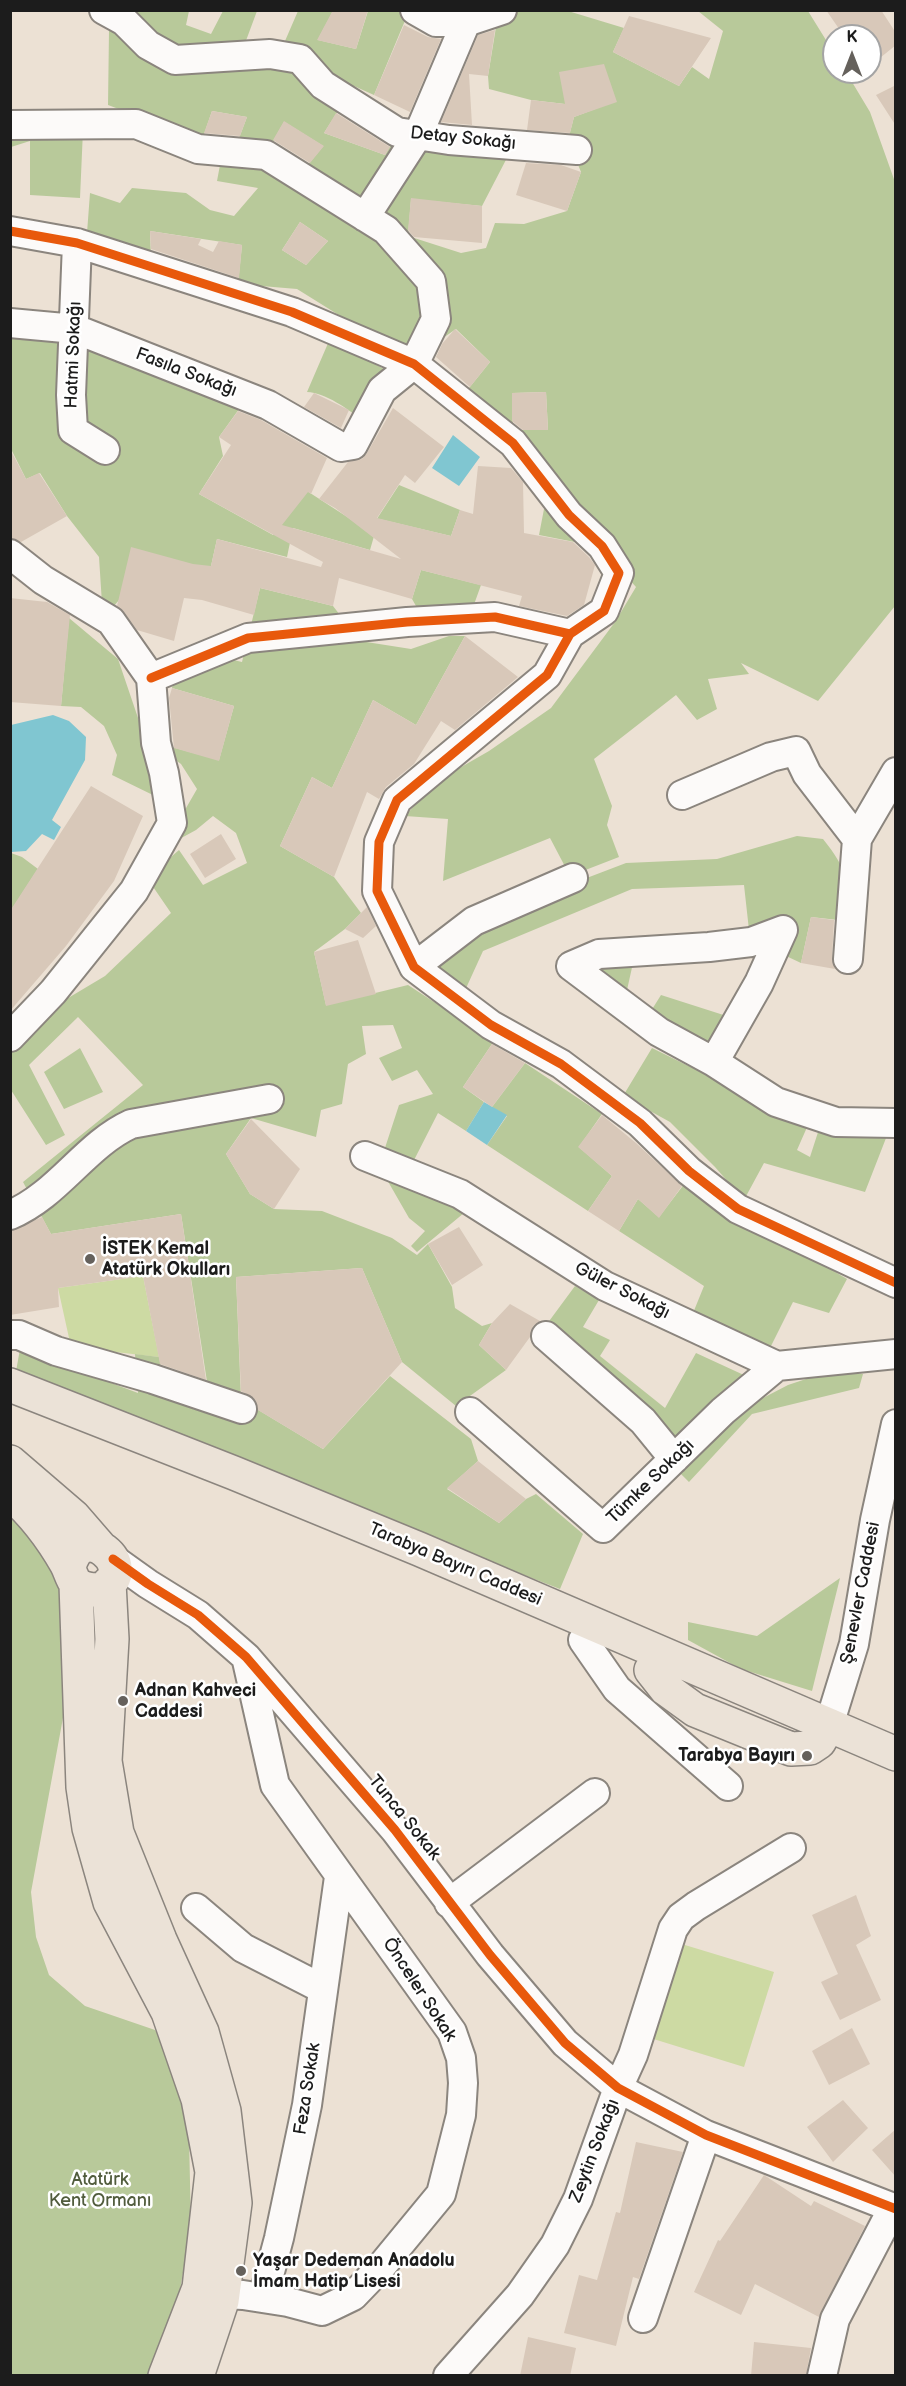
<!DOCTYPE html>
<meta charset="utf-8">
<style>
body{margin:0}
#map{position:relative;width:906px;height:2386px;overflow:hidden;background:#ece1d4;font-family:"Balsamiq Sans",sans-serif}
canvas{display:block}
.frame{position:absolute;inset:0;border:12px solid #1c1c1c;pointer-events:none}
.north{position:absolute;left:822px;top:24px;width:60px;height:60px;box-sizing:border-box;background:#fff;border:2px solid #a4a4a4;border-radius:50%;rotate:0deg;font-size:16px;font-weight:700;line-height:24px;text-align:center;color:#1c1c1c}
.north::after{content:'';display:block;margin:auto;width:21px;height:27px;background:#65615c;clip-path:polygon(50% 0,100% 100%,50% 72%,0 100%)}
</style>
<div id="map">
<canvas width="906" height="2386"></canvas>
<div class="frame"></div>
<div class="north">K</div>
</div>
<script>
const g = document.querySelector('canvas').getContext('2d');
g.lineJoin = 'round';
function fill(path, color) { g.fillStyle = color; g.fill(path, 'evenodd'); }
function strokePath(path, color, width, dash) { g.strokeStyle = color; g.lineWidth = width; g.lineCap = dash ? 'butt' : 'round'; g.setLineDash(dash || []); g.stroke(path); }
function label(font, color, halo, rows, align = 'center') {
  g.font = font + ' "Balsamiq Sans",sans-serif'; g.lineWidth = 5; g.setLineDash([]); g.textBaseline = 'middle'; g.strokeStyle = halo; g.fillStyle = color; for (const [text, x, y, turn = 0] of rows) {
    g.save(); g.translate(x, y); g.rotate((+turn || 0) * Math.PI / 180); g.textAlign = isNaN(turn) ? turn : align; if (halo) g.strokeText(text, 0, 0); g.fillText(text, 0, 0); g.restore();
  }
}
fill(new Path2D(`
 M143 1276 159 1357 71 1347 58 1288Z
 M675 1942 774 1972 744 2067 647 2037Z`), '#cddaa3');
fill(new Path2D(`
 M123 11H189L186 25 211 34 223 11H257L244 46 285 41 298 11H333L318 40 356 49 368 11H409L374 95 354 86 324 133 385 155 394 139 509 154 482 206 411 199 408 236 461 253 486 248 495 223 524 224 567 211 581 172 568 140 574 117 616 101 565 104 531 100 489 89 488 76 496 27 513 11H568L624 28 613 52 679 86 692 67 709 79 723 31 698 11H808L834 53V72H846L870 112 895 182V606L818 701 741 663 749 674 708 679 717 709 697 720 676 695 594 759 612 806 607 825 619 857 570 876 550 838 443 881 448 819 405 816 437 781 489 751 551 708 615 622 636 587 600 547 539 535 549 483 482 412 469 388 490 362 456 329 411 360 297 289 238 284 242 245 150 231 151 258 87 233 90 193 120 203 132 188 186 193 210 210 234 216 258 188 217 181 220 165 302 172 323 146 284 122 266 155 236 146 247 117 212 111 202 140 108 105 109 31 162 38ZM300 222 328 241 306 265 282 250ZM546 392 548 430H513L512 393Z
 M83 130 80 198 30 195V141L11 147 10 131Z
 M10 334 87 345 242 405 219 437 223 456 199 494 273 535 307 491 369 531 399 485 460 510 451 536 379 519 370 550 293 528 287 557 217 539 211 566 119 600 103 619 99 557 67 516 40 473 26 479 11 449Z
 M329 341 394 374 363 421C348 409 326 393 307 392Z
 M421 570 481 585 467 624 427 625 412 599Z
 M260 588 333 606 360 641 411 649 449 636H465L416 725 373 700 332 788 312 777 280 846 334 877 361 913 345 929 314 952 326 1005 408 985 494 1041 463 1087 484 1102 466 1131 438 1113 411 1166 383 1154 399 1105 433 1094 417 1070 392 1081 379 1058 402 1048 393 1025 362 1026 366 1054 348 1064 342 1104 321 1110 316 1137 251 1118 226 1154 250 1194 274 1209 322 1211 392 1238 417 1255 428 1244 452 1287 455 1308 482 1326 492 1323 479 1345 506 1370 456 1406 402 1362 362 1268 236 1277 241 1399 208 1388 181 1214 51 1234 23 1182 143 1085 78 1017 29 1065 65 1135 46 1145 11 1090V1046L33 1019 105 976 171 913 147 878 179 850 203 885 247 863 236 833 213 816 196 830 163 848 197 789 181 764 159 748 157 743 219 760 234 706 172 688 183 648 242 662Z
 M69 618 118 659 154 765 159 798 112 775 117 755 104 726 81 707 61 706Z
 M797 836 823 839C847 869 851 883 847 921L811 917 801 963 750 939 744 885 632 889 483 951 462 997 418 963 571 884 626 863 717 859Z
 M11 853 22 857 38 869 11 911Z
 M633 963 625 999 590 970Z
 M661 995 736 1019 719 1049 651 1011Z
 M80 1048 103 1092 64 1109 44 1072Z
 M652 1048 808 1125 797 1150 810 1157 820 1126 888 1133 865 1192 764 1163 744 1200 715 1167 670 1122 623 1096Z
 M525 1063 602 1114 579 1147 612 1176 588 1211 487 1145 507 1116 492 1107Z
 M386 1178 449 1196 464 1213 417 1252 411 1246 425 1231 409 1218Z
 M685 1183 847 1279 829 1313 793 1302 768 1352 691 1318 704 1286 619 1231 638 1199 659 1217Z
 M575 1286 599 1300 583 1327 610 1340 600 1356 665 1408 696 1353 746 1376 674 1451 544 1328Z
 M20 1349 138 1393 135 1354 159 1357 165 1388 250 1405 323 1449 390 1376 471 1439 478 1461 447 1489 499 1523 526 1499 536 1494 583 1534 560 1589 15 1377Z
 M830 1371 863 1374 859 1388 752 1414 689 1482 678 1471 738 1411 788 1385Z
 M10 1502 51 1556 69 1613V1685L31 1892 36 1937 49 1975 85 2006 155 2030 170 2053 189 2137 191 2227 178 2301 149 2375H11Z
 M840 1578 812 1691 741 1669 688 1640V1622L757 1636Z`), '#b8c99a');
fill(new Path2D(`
 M453 435 480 457 459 486 432 468Z
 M53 715 69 721 86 737 85 760 52 820 61 827 54 840 42 834 26 851 11 852V725Z
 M484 1102 507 1115 487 1145 466 1131Z`), '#80c6d1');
fill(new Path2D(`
 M333 10H368L356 49 317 40Z
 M826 10H881L896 33V45L870 66V36H844Z
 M629 16 711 38 679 86 613 52Z
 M404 25 428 37 441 39 410 112 374 95Z
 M495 30 488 76 469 74 472 125 441 122 478 35Z
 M604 64 617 102 574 117 570 133 527 130 531 100 565 104 559 72Z
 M896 85V126L876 95Z
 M212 111 247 117 240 136 204 133Z
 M336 113 390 147 385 155 324 133Z
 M284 121 324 146 310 163 273 140Z
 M526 163 561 165 581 172 567 211 516 195Z
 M411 198 482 206V243L414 237 408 230Z
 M300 222 328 241 306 265 282 250Z
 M150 231 201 239 198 245 213 252 219 241 242 245 239 278 151 249Z
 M455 329 490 362 470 387 436 357 442 344Z
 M546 392 548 430H523L512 421V393Z
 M314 393 349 410 341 428 304 407Z
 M393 408 444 447 415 483 405 475 377 518 451 536 460 510 473 514 478 466 511 468 523 482 524 533 573 542 589 557 595 565 584 605 567 616 519 606 522 596 421 570 412 599 339 578 333 606 260 588 254 615 202 600 184 598 174 641 137 630 124 612 117 606 131 547 193 564 211 566 217 539 321 567 323 562 199 494 231 445 219 437 238 411 261 420 327 458 311 494 308 492 282 525 401 559 335 508 319 499 348 462 362 459 367 453Z
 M10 449 26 479 39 473 67 516 21 542 10 538Z
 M10 598 47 602 70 615 61 706 10 702Z
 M465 636 518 677 455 730 441 721 414 764 386 787 379 799 367 792 334 877 280 846 312 777 332 788 373 700 416 725Z
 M172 688 234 706 219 761 174 748 169 698Z
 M91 786 143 816 114 881 66 946 10 1011V911Z
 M221 834 236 859 205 878 190 854Z
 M367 907 376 926 363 938 345 929Z
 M811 917 834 920 832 958 835 969 801 963Z
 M358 940 376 994 326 1006 314 952Z
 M492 1044 525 1063 492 1107 463 1087Z
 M602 1115 636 1143 682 1186 659 1218 638 1199 619 1231 588 1211 612 1176 578 1147Z
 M251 1119 300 1169 274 1209 250 1194 226 1154Z
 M181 1214 206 1380 160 1364 143 1276 58 1288 59 1307 10 1315V1231L42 1217 51 1234Z
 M459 1227 483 1265 452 1285 428 1244Z
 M362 1268 402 1362 323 1449 258 1410 254 1398 241 1391 236 1277Z
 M510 1304 540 1321 533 1326 530 1337 506 1370 479 1345 492 1323Z
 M478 1461 526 1499 499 1523 447 1488Z
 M856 1895 871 1936 856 1945 881 2000 840 2020 821 1982 838 1974 812 1915Z
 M852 2028 870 2064 829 2085 812 2051Z
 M843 2100 868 2128 833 2162 807 2127Z
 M896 2129V2177L872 2150Z
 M636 2142 683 2152 639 2279 633 2277 616 2346 564 2333 579 2275 597 2280 616 2212 620 2213Z
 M764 2175 811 2206 814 2201 865 2226 819 2317 755 2284 741 2315 694 2292 718 2240 720 2241Z
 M528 2337 576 2348 570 2376H520Z
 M754 2342 811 2348 806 2376H751Z`), '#d8c8b9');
const minor = new Path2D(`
 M104 10 124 21 148 45 175 60 270 54 300 59 323 85 397 132 449 140 577 150
 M415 10 436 22H466L502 10
 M10 125 136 124 198 149 266 155 386 230 431 281 436 319 414 364 382 390 353 445 341 447 268 405 75 329 10 323
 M365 217 418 135 466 22
 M10 231 77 243 292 312 414 364 513 443 569 515 602 546 619 573 604 611 570 634 495 617 407 622 248 638 151 678
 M77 243 71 395 73 430 105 450
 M10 554 43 580 111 621 151 678 156 743 164 773 172 823 134 891 53 992 10 1037
 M570 634 547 675 397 800 379 842 377 891 414 967 491 1025 561 1064 640 1123 689 1171 738 1209 896 1283
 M682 795 771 757 796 751 807 774 857 839
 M783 930 759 983 714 1062 659 1032 571 966 599 954 709 947 751 942Z
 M848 959 857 839 896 772
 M414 967 474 921 573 878
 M714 1062 776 1102 836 1122 896 1123
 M365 1156 460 1194 605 1286 777 1366 896 1354
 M10 1215C58 1195 85 1145 131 1124L269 1099
 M10 1335H19L56 1351 153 1379 242 1409
 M546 1336 643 1421 674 1459
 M470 1412 603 1528 723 1411 777 1366
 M113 1559 148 1584 198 1615 246 1657 395 1830 490 1955 565 2043 618 2088 706 2135 896 2209
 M583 1640 617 1689 728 1786
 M829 1725 854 1644 875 1520 896 1424
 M449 1903 595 1793
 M196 1908 243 1948 323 1989
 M223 2294 243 2295 288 2302 322 2311 353 2296 380 2268 441 2194 461 2115 463 2083 461 2058 452 2032 275 1785 247 1661
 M263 2298 279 2238 307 2105 339 1877
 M643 2318 706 2135
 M448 2376 520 2295 555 2245 578 2199 618 2088 633 2055 673 1929 681 1917 696 1906 791 1848
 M822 2376 835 2319 893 2208`);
const major = new Path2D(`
 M10 1385 234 1473 419 1549 896 1754
 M10 1462 74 1517 100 1547
 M10 1493C34 1514 50 1535 66 1563 70 1570 71 1577 76 1584 84 1589 93 1592 103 1588 141 1568 80 1515 69 1568
 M109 1583 112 1639 105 1761 117 1833 160 1940 202 2032 224 2111 235 2203 222 2301 197 2376
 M76 1584 83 1787 89 1828 110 1902 168 2012 198 2099 212 2172 199 2288 165 2376
 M651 1670 666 1689 695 1710 791 1749 810 1748 819 1742 829 1725`);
strokePath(minor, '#8b857e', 32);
strokePath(major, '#8b857e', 36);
strokePath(minor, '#fcfaf9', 28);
strokePath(major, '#ebe2d7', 33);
strokePath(new Path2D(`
 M10 231 77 243 292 312 414 364 513 443 569 515 602 546 619 573 604 611 570 634 495 617 407 622 248 638 151 678
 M570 634 547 675 397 800 379 842 377 891 414 967 491 1025 561 1064 640 1123 689 1171 738 1209 896 1283
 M113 1559 148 1584 198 1615 246 1657 395 1830 490 1955 565 2043 618 2088 706 2135 896 2209`), '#e8590c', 9);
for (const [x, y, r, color] of [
 [90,1259,6,"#65615c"],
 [123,1701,6,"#65615c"],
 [807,1756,6,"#65615c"],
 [241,2271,6,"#65615c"]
]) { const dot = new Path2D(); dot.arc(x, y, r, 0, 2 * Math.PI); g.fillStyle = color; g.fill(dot); strokePath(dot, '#fff', 2); }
label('18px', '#1c1c1c', '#fff', [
 ["Detay Sokağı",463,139,6],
 ["Hatmi Sokağı",74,355,-88],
 ["Fasıla Sokağı",186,373,21],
 ["Güler Sokağı",622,1291,27],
 ["Tümke Sokağı",651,1482,-44],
 ["Tarabya Bayırı Caddesi",455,1565,23],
 ["Şenevler Caddesi",861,1593,-79],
 ["Tunca Sokak",404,1818,51],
 ["Önceler Sokak",419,1990,57],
 ["Feza Sokak",308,2089,-81],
 ["Zeytin Sokağı",595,2151,-69]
]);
label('bold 18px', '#1c1c1c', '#fff', [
 ["İSTEK Kemal",102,1249],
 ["Atatürk Okulları",102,1270],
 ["Adnan Kahveci",135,1691],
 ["Caddesi",135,1712],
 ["Tarabya Bayırı",795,1756,"right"],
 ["Yaşar Dedeman Anadolu",253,2261],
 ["İmam Hatip Lisesi",253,2282]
], 'left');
label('18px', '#515c3d', '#fff', [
 ["Atatürk",100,2180],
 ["Kent Ormanı",100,2201]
]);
</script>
